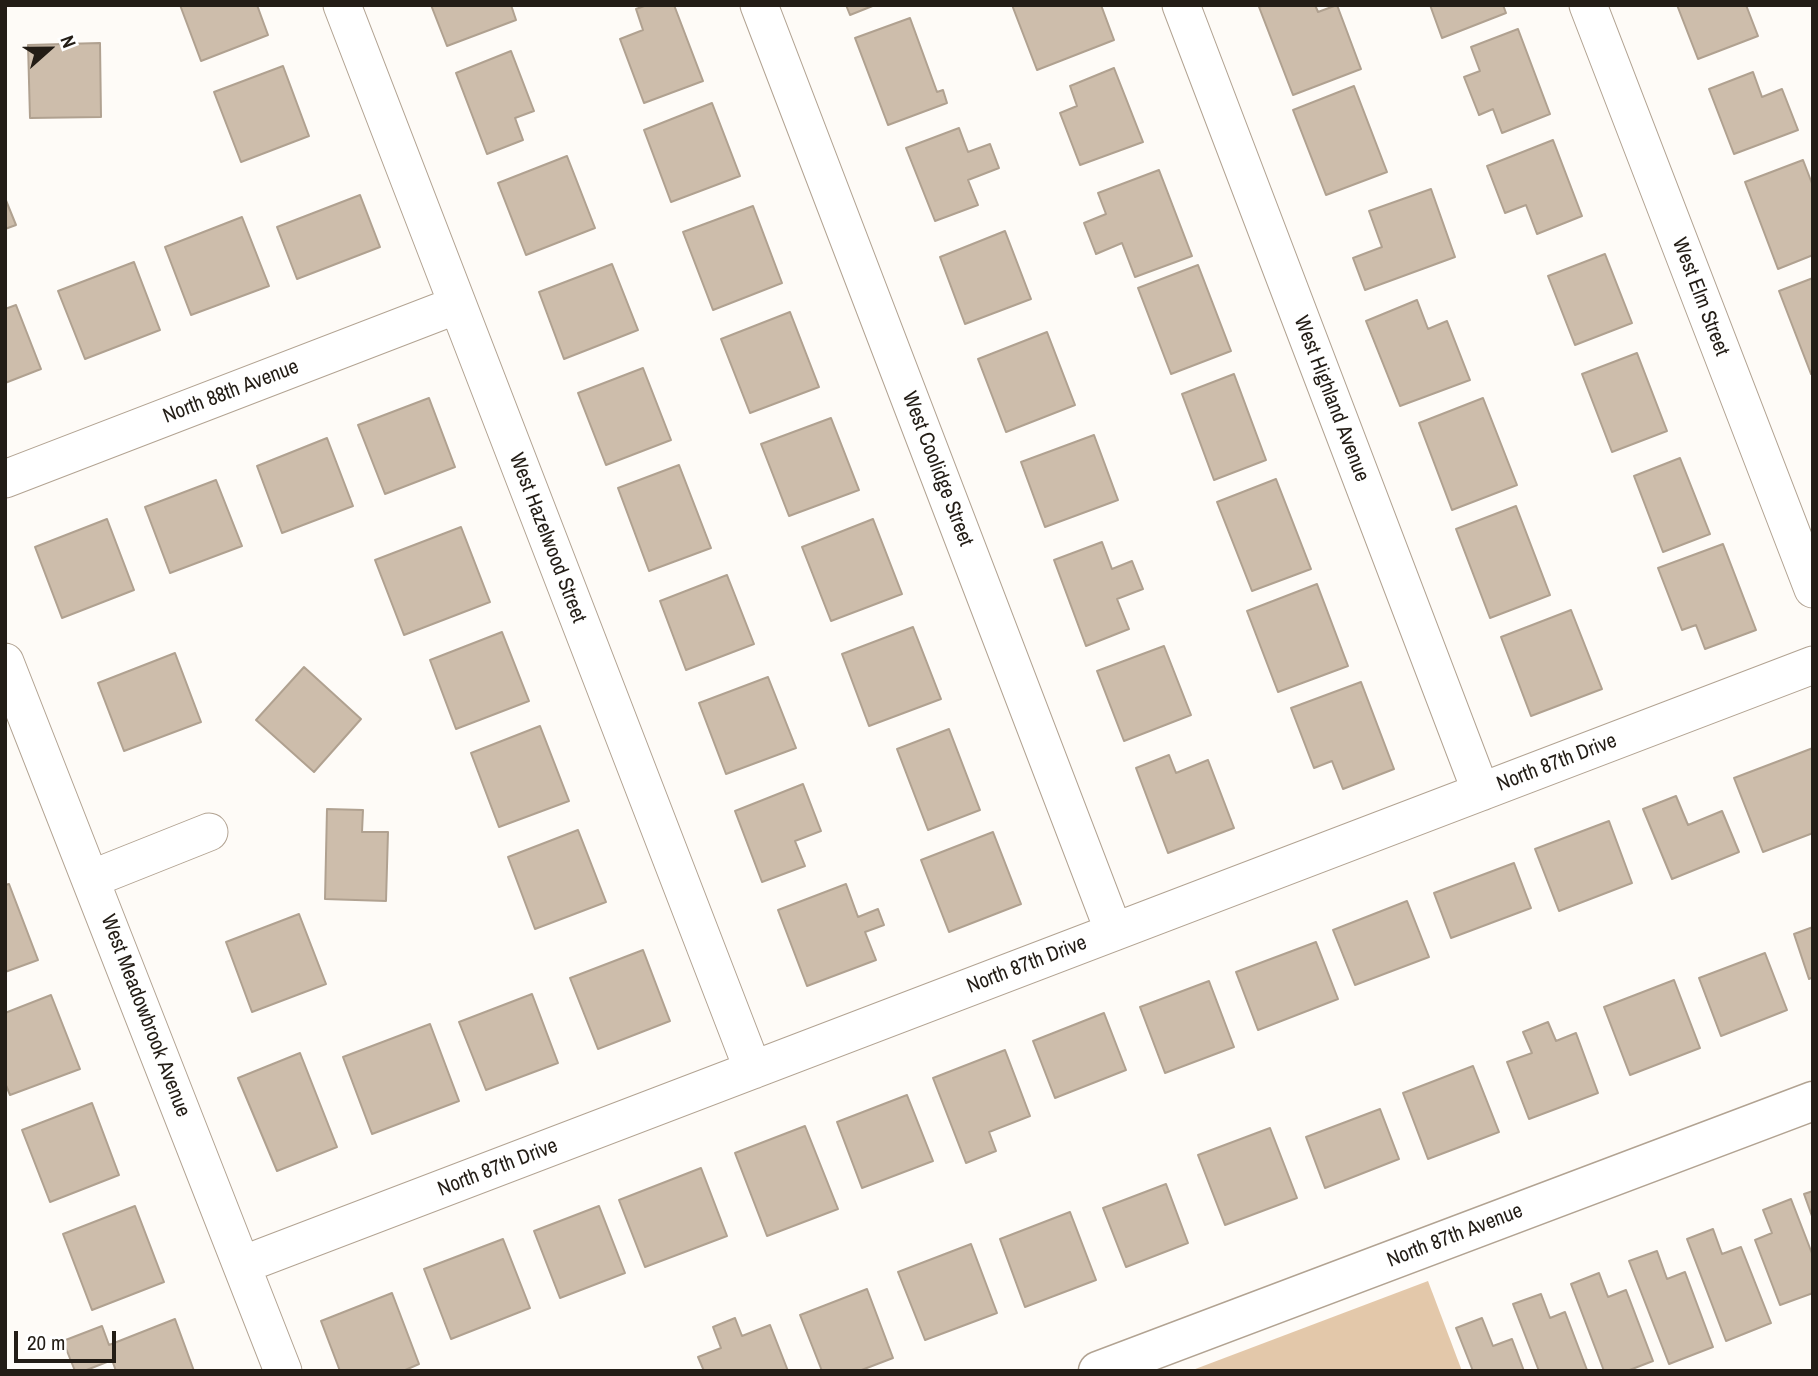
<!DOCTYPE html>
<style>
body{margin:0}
#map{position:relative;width:1818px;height:1376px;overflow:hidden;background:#fefbf7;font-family:"Archivo Narrow",sans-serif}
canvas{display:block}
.frame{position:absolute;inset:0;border:7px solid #231d16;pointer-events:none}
.north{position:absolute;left:14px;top:14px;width:70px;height:70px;-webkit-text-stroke:5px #fff;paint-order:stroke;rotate:69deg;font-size:19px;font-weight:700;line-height:28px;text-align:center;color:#231d16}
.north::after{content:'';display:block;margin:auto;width:24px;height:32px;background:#231d16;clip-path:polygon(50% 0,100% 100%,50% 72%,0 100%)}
.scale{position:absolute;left:14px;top:1331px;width:102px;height:32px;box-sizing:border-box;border:4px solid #231d16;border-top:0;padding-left:9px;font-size:21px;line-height:24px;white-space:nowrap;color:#231d16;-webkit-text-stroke:5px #fff;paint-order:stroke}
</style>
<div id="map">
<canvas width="1818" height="1376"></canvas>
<div class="frame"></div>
<div class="north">N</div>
<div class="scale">20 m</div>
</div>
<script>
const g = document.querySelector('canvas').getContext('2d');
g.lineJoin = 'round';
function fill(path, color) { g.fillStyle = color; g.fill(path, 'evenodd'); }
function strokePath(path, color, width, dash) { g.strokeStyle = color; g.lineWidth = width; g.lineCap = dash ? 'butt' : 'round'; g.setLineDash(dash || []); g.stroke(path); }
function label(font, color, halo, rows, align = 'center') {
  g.font = font + ' "Archivo Narrow",sans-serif'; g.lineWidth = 7; g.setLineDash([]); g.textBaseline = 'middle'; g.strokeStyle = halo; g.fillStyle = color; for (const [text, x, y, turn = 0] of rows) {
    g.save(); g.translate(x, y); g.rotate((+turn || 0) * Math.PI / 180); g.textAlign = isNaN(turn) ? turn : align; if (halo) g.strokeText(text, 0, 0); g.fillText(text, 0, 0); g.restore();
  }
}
fill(new Path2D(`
 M1428 1281 1462 1371H1190Z`), '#e3c8aa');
const building = new Path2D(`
 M180 5H257L268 35 201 61Z
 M431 5H511L516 20 447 46Z
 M647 5H674L703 81 644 103 620 39 643 30 636 9Z
 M846 5H875L850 15Z
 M1012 5H1101L1114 40 1037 70Z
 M1264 5H1315L1318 12 1337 5 1361 69 1293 95 1259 7Z
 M1430 5H1503L1506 13 1442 38Z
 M1677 5H1746L1758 36 1698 59Z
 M910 18 937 92 943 90 947 103 888 125 855 38Z
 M1518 29 1550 114 1502 133 1493 109 1479 115 1464 77 1480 71 1471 47Z
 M100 43 101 117 30 118 28 45Z
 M511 51 534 111 515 118 523 140 487 154 456 73Z
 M283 66 309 136 241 162 214 92Z
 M1114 68 1143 142 1080 165 1060 113 1077 106 1070 86Z
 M1753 72 1762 97 1782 89 1798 130 1734 154 1709 89Z
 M1354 86 1387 172 1326 195 1293 110Z
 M712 103 740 176 671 202 644 130Z
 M959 128 968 152 990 144 999 168 968 180 978 205 935 221 906 148Z
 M1553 140 1582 216 1537 234 1526 205 1505 213 1487 166Z
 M567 156 595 228 526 255 498 183Z
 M1803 160 1813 186V255L1778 269 1745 182Z
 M1159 170 1192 256 1135 277 1122 243 1096 254 1084 223 1106 214 1098 193Z
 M1431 189 1455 257 1365 290 1353 258 1382 247 1369 211Z
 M360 195 380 247 297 279 277 227Z
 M5 198 16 225 5 229Z
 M753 206 782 283 713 310 683 232Z
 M242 217 269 286 191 315 165 247Z
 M1005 231 1031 299 965 324 940 257Z
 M1605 254 1632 323 1575 345 1548 276Z
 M134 262 160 330 85 359 58 291Z
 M612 264 638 330 564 359 539 292Z
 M1198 265 1231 351 1171 374 1138 288Z
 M1813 278V373L1811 374 1779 291Z
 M1417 300 1428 329 1447 321 1470 380 1400 406 1366 321Z
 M16 305 41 369 5 383V309Z
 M790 312 819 387 750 413 721 339Z
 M1047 332 1075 405 1006 432 978 359Z
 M1637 353 1667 431 1612 452 1582 374Z
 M643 368 671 440 606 465 578 393Z
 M1234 374 1266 460 1214 480 1182 394Z
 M429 398 455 467 385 494 358 425Z
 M1483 398 1517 485 1452 510 1419 423Z
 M831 418 859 490 789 516 761 444Z
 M1094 435 1118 500 1045 527 1021 462Z
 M327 438 353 506 282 533 257 466Z
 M1680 458 1710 534 1663 552 1634 476Z
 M679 465 711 548 649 571 618 488Z
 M1276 479 1311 569 1252 591 1217 502Z
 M216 480 242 546 170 573 145 507Z
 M1516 506 1550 595 1490 618 1456 529Z
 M107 519 134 590 62 618 35 547Z
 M873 519 902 594 831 621 802 547Z
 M461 527 490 602 404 635 375 560Z
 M1102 542 1112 569 1132 561 1143 589 1117 599 1129 629 1086 646 1054 560Z
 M1723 544 1756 630 1705 649 1696 625 1682 630 1658 568Z
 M727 575 754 644 686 670 660 601Z
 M1317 584 1348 666 1278 692 1247 611Z
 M1571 610 1602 689 1531 716 1501 637Z
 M913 627 941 699 869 726 842 654Z
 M502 632 529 701 456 729 430 660Z
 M1164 646 1191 715 1124 741 1097 671Z
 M175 653 201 722 124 751 98 683Z
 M304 667 361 719 314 772 256 720Z
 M768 677 796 748 726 774 699 703Z
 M1361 682 1394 769 1343 789 1332 761 1314 768 1291 708Z
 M540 726 569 801 499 827 471 753Z
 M949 729 980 810 928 830 897 749Z
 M1813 748V833L1763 852 1734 778Z
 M1169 755 1176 773 1208 760 1234 828 1168 853 1136 768Z
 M803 784 821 831 795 841 805 866 762 882 735 811Z
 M1676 796 1688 825 1722 811 1739 852 1672 879 1643 809Z
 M327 809 363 810 362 832H388L386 901 325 899Z
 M1609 821 1632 883 1559 911 1535 849Z
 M578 830 606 902 535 929 508 857Z
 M993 832 1021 904 949 932 921 860Z
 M1514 863 1531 908 1451 938 1434 893Z
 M9 884 38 960 5 972V885Z
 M846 884 858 917 878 909 884 925 865 932 876 960 807 986 778 910Z
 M1407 901 1429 957 1355 985 1333 930Z
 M299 914 326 984 252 1012 226 942Z
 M1813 927V977L1809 979 1794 934Z
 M1316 942 1338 999 1258 1030 1236 972Z
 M643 950 670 1021 598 1049 570 978Z
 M1765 953 1787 1010 1721 1036 1699 978Z
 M1674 980 1700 1048 1630 1075 1604 1007Z
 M1209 981 1234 1047 1165 1073 1140 1007Z
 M532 994 558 1063 486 1090 459 1022Z
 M51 995 80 1069 10 1095 5 1083V1013Z
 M1104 1013 1126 1070 1055 1098 1033 1041Z
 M1548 1022 1556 1041 1576 1033 1598 1093 1529 1119 1507 1062 1532 1053 1523 1032Z
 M430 1024 459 1101 372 1134 343 1057Z
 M1005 1050 1030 1116 989 1132 996 1151 966 1163 933 1078Z
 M300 1053 337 1147 277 1171 238 1078Z
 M1473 1066 1499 1132 1428 1159 1403 1093Z
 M907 1095 933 1161 862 1188 837 1122Z
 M92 1103 119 1175 50 1202 22 1130Z
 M1380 1109 1399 1159 1325 1188 1306 1137Z
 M805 1126 838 1209 767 1236 735 1153Z
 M1270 1128 1297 1198 1225 1225 1198 1155Z
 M701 1168 727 1236 645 1267 619 1200Z
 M1166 1184 1188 1243 1126 1267 1103 1208Z
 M1813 1191V1219L1804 1194Z
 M1791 1199 1813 1256V1293L1780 1305 1755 1240 1772 1233 1763 1210Z
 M135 1206 164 1282 92 1310 63 1234Z
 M599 1206 625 1273 560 1298 534 1231Z
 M1070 1212 1096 1280 1025 1307 1000 1239Z
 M1713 1229 1722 1254 1741 1247 1771 1323 1726 1341 1687 1239Z
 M503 1239 530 1308 451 1339 424 1269Z
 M971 1244 997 1313 925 1340 898 1272Z
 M1657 1251 1667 1279 1685 1272 1713 1347 1669 1364 1629 1261Z
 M1599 1273 1608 1297 1626 1290 1653 1361 1627 1371H1604L1571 1284Z
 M867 1289 893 1358 859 1371H822L800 1315Z
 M392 1293 419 1364 403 1371H340L321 1321Z
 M1541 1294 1550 1318 1565 1312 1587 1370 1539 1371 1513 1304Z
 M735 1318 742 1336 770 1325 788 1371H704L698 1357 721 1348 713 1327Z
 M1482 1318 1493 1346 1512 1339 1524 1371H1473L1456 1328Z
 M175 1319 194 1371H116L112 1360 84 1371H75L63 1341 102 1326 109 1345Z`);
fill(building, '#cdbdab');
strokePath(building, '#b0a190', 2);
const street = new Path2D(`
 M342 5 753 1070
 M759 5 1114 932
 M1181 5 1481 792
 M1588 5 1813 589
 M5 479 457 305
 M5 662 283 1371
 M91 879 209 832
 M242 1265 1813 665`);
const secondary = new Path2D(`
 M1098 1371 1813 1101`);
strokePath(street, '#b2a392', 39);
strokePath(secondary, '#b2a392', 41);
strokePath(street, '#fff', 37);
strokePath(secondary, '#fff', 38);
label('21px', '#231d16', '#fff', [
 ["West Elm Street",1700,297,69],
 ["North 88th Avenue",231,392,-21],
 ["West Highland Avenue",1331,399,69],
 ["West Coolidge Street",937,469,69],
 ["West Hazelwood Street",547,538,69],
 ["North 87th Drive",1557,763,-21],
 ["North 87th Drive",1027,965,-21],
 ["West Meadowbrook Avenue",145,1016,69],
 ["North 87th Drive",498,1168,-21],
 ["North 87th Avenue",1455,1236,-21]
]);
</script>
